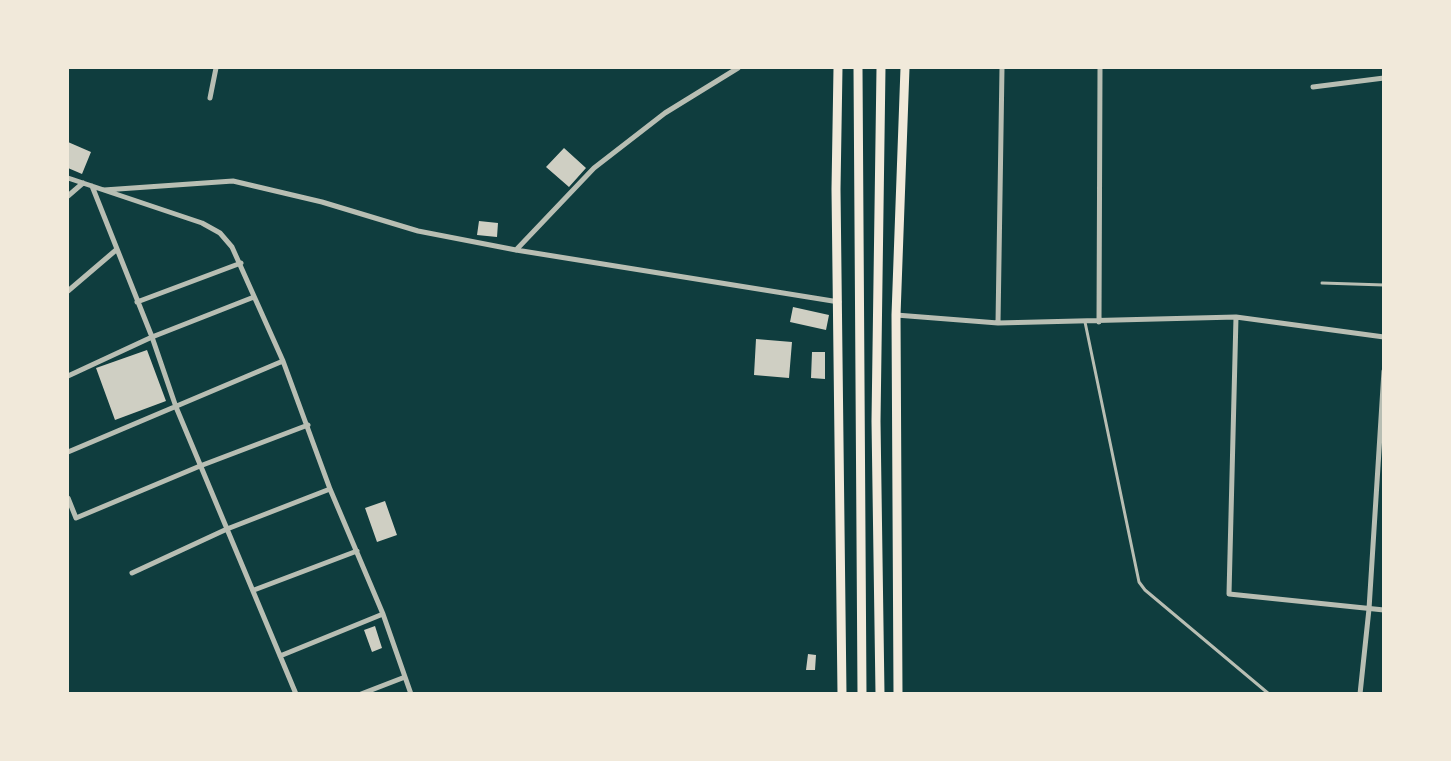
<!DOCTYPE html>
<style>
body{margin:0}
#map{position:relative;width:1451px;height:761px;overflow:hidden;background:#0f3d3e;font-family:Signika,sans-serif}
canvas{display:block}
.frame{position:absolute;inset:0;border:69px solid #f1e9da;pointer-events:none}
</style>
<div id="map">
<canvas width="1451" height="761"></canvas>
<div class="frame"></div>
</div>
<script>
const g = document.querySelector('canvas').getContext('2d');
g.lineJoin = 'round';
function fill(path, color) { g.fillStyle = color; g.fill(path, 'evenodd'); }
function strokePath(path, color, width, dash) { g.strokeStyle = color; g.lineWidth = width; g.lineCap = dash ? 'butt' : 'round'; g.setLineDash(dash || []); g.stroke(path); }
fill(new Path2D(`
 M68 142 91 152 82 174 68 168Z
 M564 148 586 168 569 187 546 167Z
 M479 221 498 223 497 237 477 235Z
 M793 307 829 315 826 330 790 322Z
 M756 339 792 342 789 378 754 375Z
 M147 350 166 401 115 420 96 368Z
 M812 352H825V379L811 378Z
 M385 501 397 535 377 542 365 508Z
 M375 626 382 648 372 652 364 630Z
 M808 654 816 655 815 670H806Z`), '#cfcfc3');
strokePath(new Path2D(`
 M1322 283 1384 285
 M1085 322 1139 582 1145 590 1269 694`), '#b8beb3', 3);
strokePath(new Path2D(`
 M1313 87 1384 78
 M210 98 216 68
 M68 178 202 223 220 233 232 247 283 361 330 489 383 614 411 694
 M92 186 152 337 176 407 296 694
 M104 190 233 181 322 202 418 231 516 250 839 302
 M68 196 83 183
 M516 250 594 168 665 113 738 68
 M68 291 116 250
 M137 302 241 263
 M896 315 998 323 1236 317 1384 337
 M1236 317 1229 594 1384 610
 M1099 322 1100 68
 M998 323 1002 68
 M68 376 152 337 254 297
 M68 452 283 361
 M68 498 76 518 200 466 308 425
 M132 573 227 529 330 489
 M254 590 357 551
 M280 656 383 614
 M361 694 405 677
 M1360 694 1369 609 1384 371`), '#b8beb3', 5);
strokePath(new Path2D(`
 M838 68 836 189 842 694
 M858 68 862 694
 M880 694 876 421 881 68
 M898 694 896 315 905 68`), '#f1e9da', 9);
</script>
